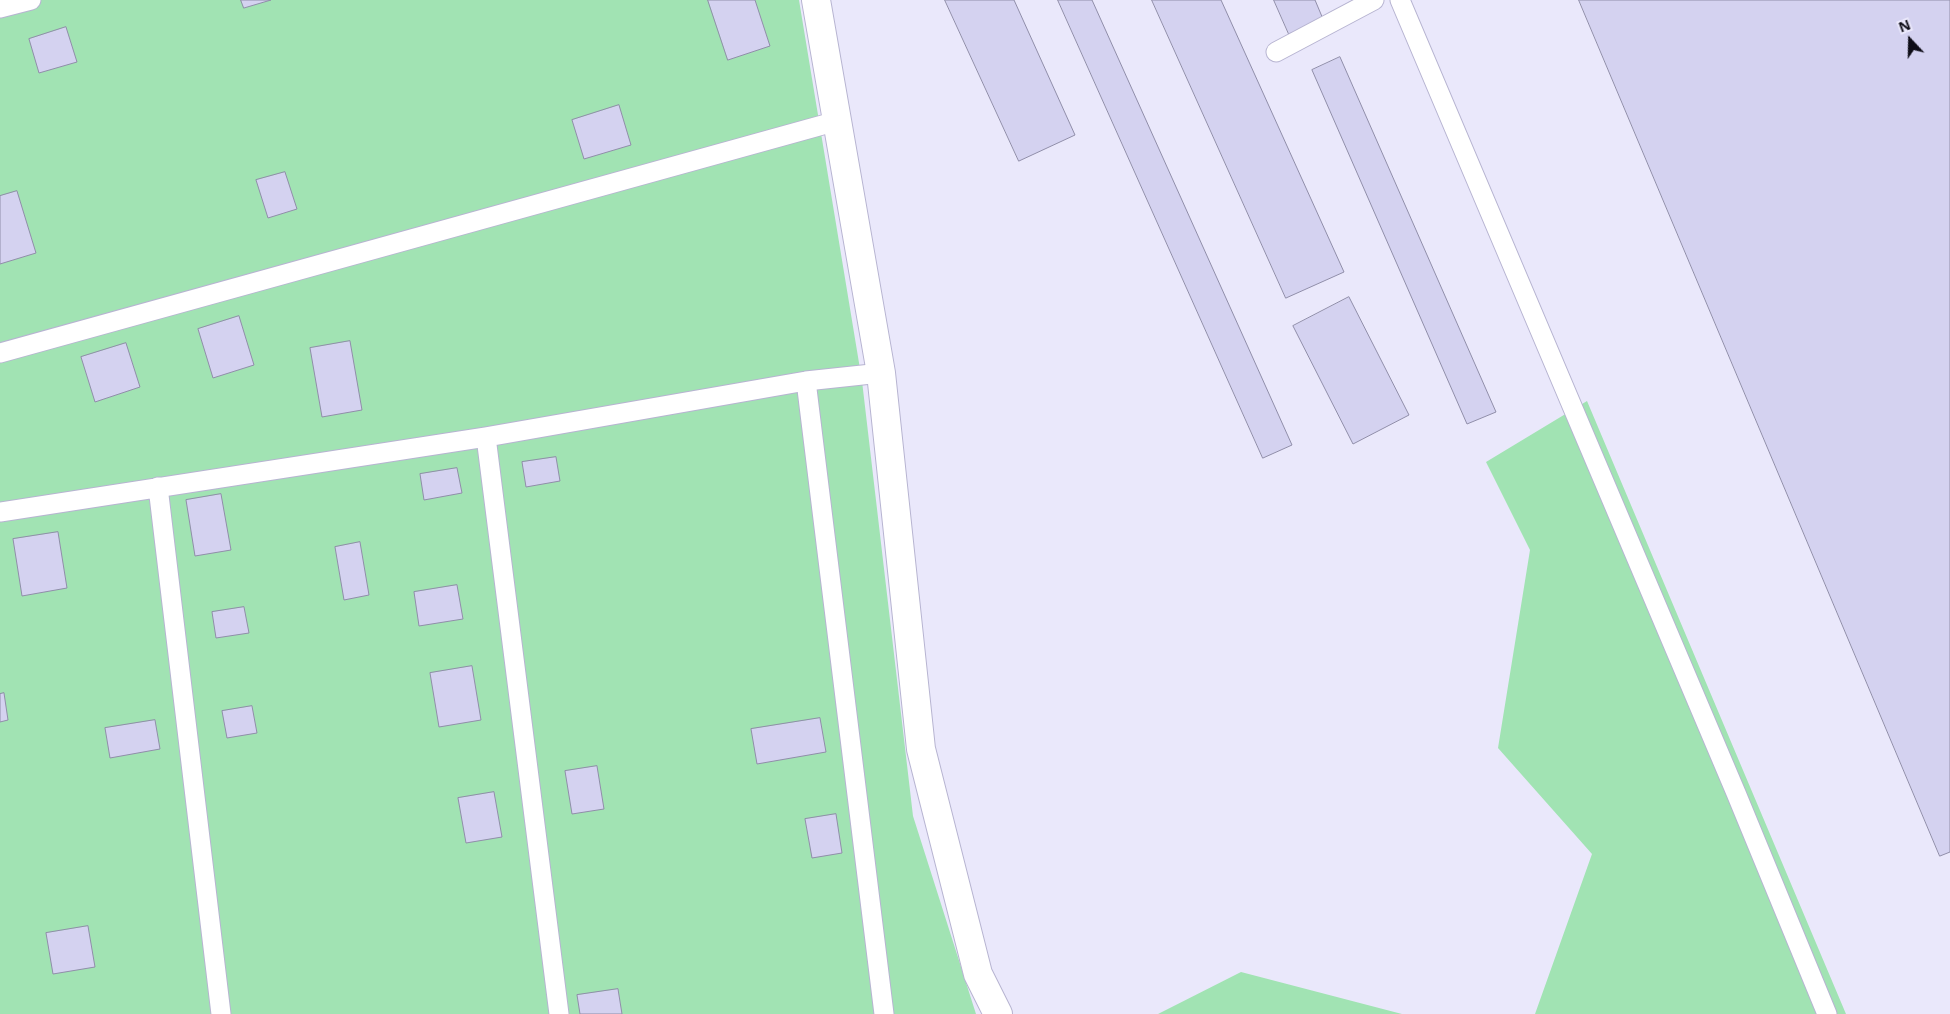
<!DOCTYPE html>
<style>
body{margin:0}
#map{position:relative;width:1950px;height:1014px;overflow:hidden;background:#eae8fb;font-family:"Noto Sans",sans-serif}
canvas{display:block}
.north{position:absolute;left:1885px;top:15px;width:50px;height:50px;-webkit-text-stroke:4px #eae8fb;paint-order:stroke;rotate:339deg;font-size:14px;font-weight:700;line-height:20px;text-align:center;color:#0e0d17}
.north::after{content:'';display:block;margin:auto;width:18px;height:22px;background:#0e0d17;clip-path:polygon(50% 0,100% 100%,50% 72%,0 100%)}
</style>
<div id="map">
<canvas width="1950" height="1014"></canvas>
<div class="north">N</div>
</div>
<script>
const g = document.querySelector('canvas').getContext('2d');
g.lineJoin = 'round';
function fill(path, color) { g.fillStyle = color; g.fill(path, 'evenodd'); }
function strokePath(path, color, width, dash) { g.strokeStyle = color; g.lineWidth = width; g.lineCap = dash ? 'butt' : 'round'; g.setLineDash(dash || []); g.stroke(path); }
fill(new Path2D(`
 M0 0H799L862 381 913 816 976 1014H0Z
 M1587 401 1846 1014H1535L1592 854 1498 748 1530 550 1486 462Z
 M1241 972 1402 1014H1158Z`), '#a1e3b3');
const building = new Path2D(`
 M241 0H271L244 8Z
 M708 0H755L770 46 728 60Z
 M945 0H1014L1075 135 1019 161Z
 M1058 0H1092L1292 445 1263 458Z
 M1152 0H1221L1344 272 1286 298Z
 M1274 0H1315L1323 19 1289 34Z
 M1579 0H1950V852L1940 856Z
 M66 27 77 62 39 73 29 39Z
 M1340 57 1496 412 1467 424 1312 70Z
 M619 105 631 145 584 159 572 120Z
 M285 172 297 209 268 218 256 180Z
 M17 191 36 253 0 264V196Z
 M1349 297 1409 415 1353 444 1293 326Z
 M239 316 254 365 213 378 198 329Z
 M350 341 362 410 322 417 310 348Z
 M126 343 140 387 95 402 81 357Z
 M556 457 560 481 526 487 522 462Z
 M457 468 462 493 424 500 420 474Z
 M221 494 231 550 195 556 186 500Z
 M58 532 67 588 22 596 13 539Z
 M360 542 369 595 344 600 335 547Z
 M457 585 463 619 419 626 414 592Z
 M244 607 249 633 216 638 212 612Z
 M472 666 481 720 439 727 430 673Z
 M4 693 8 720 0 722V694Z
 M252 706 257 733 227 738 222 711Z
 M820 718 826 752 757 764 751 729Z
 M155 720 160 749 110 758 105 728Z
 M597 766 604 809 572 814 565 771Z
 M494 792 502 837 466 843 458 798Z
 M836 814 842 853 812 858 805 819Z
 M88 926 95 967 53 974 46 933Z
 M618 989 622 1014H580L577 995Z`);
fill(building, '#d4d2f0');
strokePath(building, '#908ea9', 1);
const lane = new Path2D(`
 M1400 0 1736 793 1827 1014
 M0 8 31 0
 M1276 52 1374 0
 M0 353 837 121
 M806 381 884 1014
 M486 437 559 1014
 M158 487 221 1014
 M0 512 486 437 806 381 881 373`);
const street = new Path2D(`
 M816 0 881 373 921 749 978 974 998 1014`);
strokePath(lane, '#b7b4d1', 21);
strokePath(street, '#b7b4d1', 30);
strokePath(lane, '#fff', 19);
strokePath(street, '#fff', 28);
</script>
